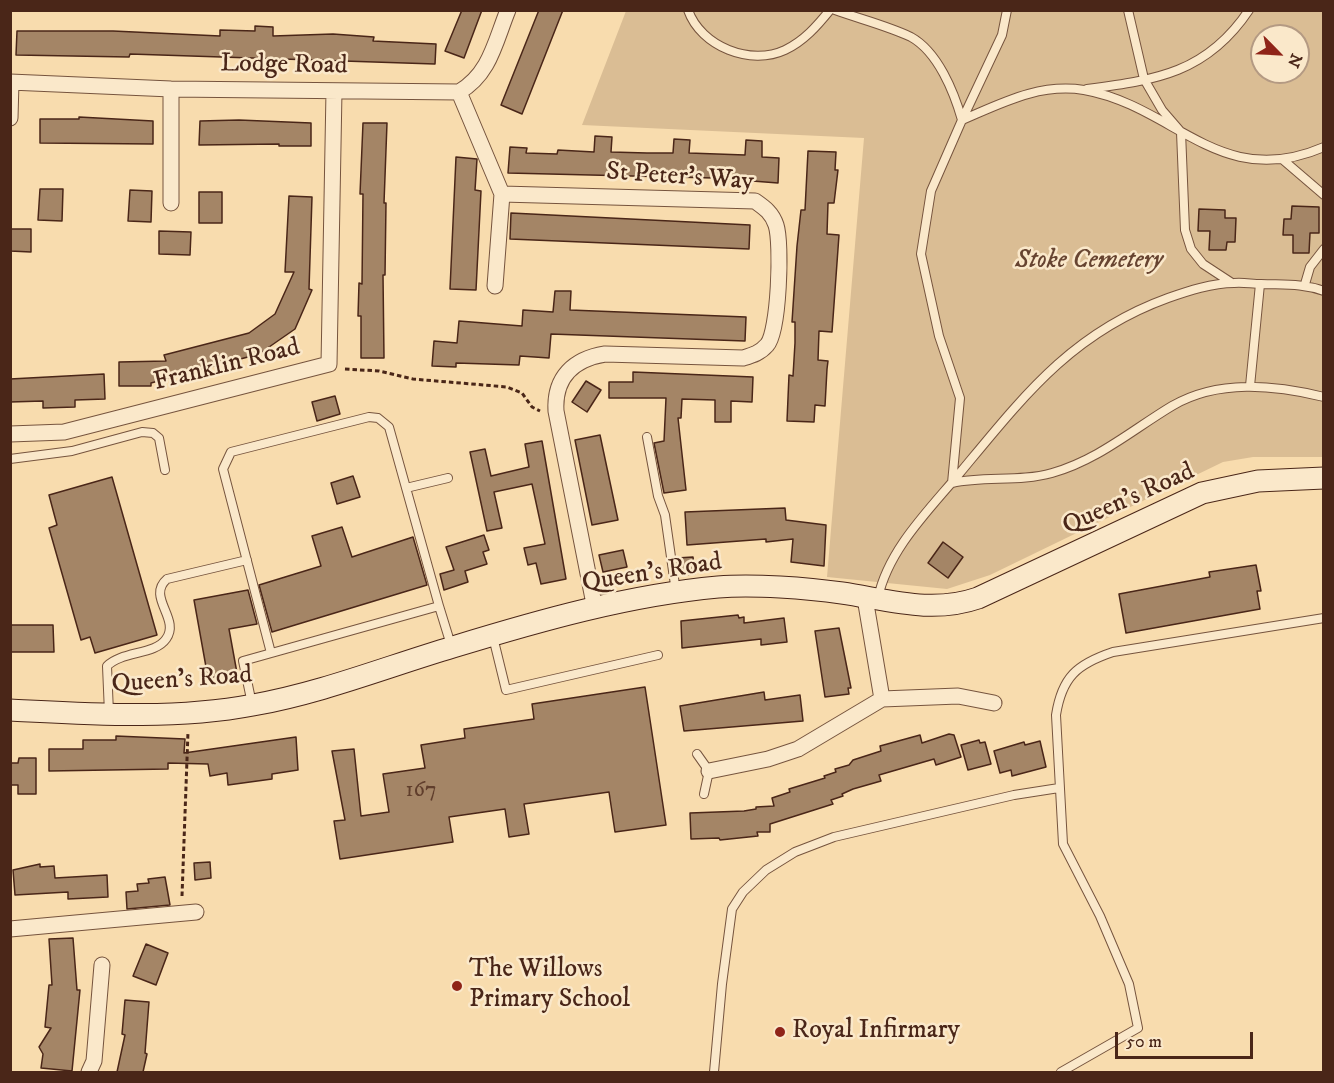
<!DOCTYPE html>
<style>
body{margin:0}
#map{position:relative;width:1334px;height:1083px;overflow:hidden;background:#f8dcae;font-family:"IM FELL DW Pica",serif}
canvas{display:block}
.frame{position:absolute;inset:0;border:12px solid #4a2618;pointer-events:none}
.north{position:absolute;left:1250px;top:24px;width:60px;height:60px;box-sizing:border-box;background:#fae8ca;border:2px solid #b49a83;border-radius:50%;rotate:114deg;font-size:16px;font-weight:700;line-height:24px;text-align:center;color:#4a2618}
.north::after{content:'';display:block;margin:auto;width:21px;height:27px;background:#8f2418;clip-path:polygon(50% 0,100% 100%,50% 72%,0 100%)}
.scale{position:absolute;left:1115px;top:1032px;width:138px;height:27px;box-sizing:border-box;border:3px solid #4a2618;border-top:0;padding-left:8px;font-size:18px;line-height:21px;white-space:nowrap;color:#4a2618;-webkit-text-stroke:4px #fae8ca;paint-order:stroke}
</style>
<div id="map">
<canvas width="1334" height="1083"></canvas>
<div class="frame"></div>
<div class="north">N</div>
<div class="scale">50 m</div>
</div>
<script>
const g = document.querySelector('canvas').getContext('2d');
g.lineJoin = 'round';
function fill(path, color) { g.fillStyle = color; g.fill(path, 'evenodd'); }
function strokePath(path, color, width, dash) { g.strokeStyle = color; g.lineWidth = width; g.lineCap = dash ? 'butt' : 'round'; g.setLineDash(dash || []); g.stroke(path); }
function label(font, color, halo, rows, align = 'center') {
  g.font = font + ' "IM FELL DW Pica",serif'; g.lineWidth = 5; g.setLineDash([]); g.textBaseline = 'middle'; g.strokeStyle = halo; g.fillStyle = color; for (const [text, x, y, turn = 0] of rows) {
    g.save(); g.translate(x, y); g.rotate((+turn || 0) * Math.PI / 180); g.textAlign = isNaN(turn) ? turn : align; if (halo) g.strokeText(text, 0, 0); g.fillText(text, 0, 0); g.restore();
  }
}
fill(new Path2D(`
 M626 11H1323V457H1253L1223 462 990 575 947 589 827 577 864 138 582 125ZM1262 36H1298V72H1262Z`), '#dabd94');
const building = new Path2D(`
 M462 10H482L464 58 445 51Z
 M539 10H563L522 114 501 105Z
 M255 26 273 27V36L333 34 374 37 373 41 436 44 435 64 130 54 129 57 16 55 17 31H113L220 36V30L255 31Z
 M79 117 153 121V144L40 143V119H79Z
 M239 120 311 123V146H279V144L199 145 200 121Z
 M363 123H387L384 203H386L385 275H383L384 358H361V316H358L359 283 362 284 363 194H360Z
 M595 136 612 137 611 152 647 153H673L674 139 690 140 689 153 745 155 746 140 762 141V157L779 158 778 183 714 178 508 173 510 147 527 148 526 153 557 154 558 150 594 152Z
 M808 151 836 152 835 170H838L834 203H828L827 234 839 235 832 332 819 331 818 360 828 361 827 369 825 406 815 405 814 422 787 421 789 375 793 376 795 343V322H792L797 246 801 210H805Z
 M456 157 477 159 475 190 481 191 476 290 450 289Z
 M40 189H63L62 221 38 220Z
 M130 190 152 191 151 222 128 221Z
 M199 192H222V223H199Z
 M289 196 312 197 309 289 312 290 295 329 259 354 151 383V386H119V362L166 361 164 355 249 333 275 314 294 272H285Z
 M1292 206 1319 207V233H1310L1309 253H1293V235H1283L1284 219H1291Z
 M1199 209 1225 210V218H1236L1235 242H1227L1226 250H1209L1210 231H1198Z
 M511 213 750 225 749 249 510 239Z
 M10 229H31V252L10 251Z
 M159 231 191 232 190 255 159 254Z
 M555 291H571L570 310 746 317 745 341 551 334 549 358 520 356 519 365 456 363V367L432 366 434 341 457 343 459 321 522 326 523 310 553 312Z
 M633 372 753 377 752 402 731 401V422H715V400L682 399 681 418H678L686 490 664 493 654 443 664 441 666 398H609V382H633Z
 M104 374 105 399 75 400V407L43 408V401L10 402V379Z
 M586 381 601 390 587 412 572 402Z
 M335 396 340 414 317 421 312 402Z
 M600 435 618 520 592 525 575 440Z
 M542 441 566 579 541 584 536 563 528 565 524 548 545 544 532 484 494 492 502 528 487 531 470 452 485 449 491 476 529 467 525 444Z
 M353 476 360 497 337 504 331 483Z
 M112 477 157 635 95 653 90 637 81 640 49 528 57 525 49 495Z
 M785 508 786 520 826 525 824 566 791 562 793 539 766 542V539L687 545 685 512Z
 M342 527 352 557 413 537 427 585 272 632 259 585 321 566 312 536Z
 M484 535 489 550 483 552 487 564 465 571 468 582 444 590 440 574 454 570 446 547Z
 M943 542 963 557 948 578 928 563Z
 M623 550 627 567 603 572 599 555Z
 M693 557 695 574 682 575 677 558Z
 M1256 565 1261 591H1257L1260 609 1126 633 1119 594 1210 577 1209 572Z
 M248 590 257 624 229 629 237 673 208 678 194 600Z
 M738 615 739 618 744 617V623L784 618 787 642 761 645V639L682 648 681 621Z
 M10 625H53L54 652H10Z
 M839 628 851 688H848L849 694 825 697 815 631Z
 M645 687 666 825 615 832 609 792 524 804 529 834 509 837 505 809 449 817 453 842 340 859 334 821 345 820 332 751 354 749 361 816 389 812 383 774 425 768 421 745 465 738 464 729 534 719 532 704Z
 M764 692 765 700 800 695 803 721 684 731 680 706Z
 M949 734 954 735 961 757 936 765 934 759 879 775 881 781 853 789 842 794 843 796 831 800 833 804 770 824V832H757L758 836 720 840 719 838 691 839 690 813 744 811 756 809V807L774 806 772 798 790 792 789 789 825 778 824 776 836 772 835 769 849 765 853 760 881 751 880 746 920 735 922 743Z
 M116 736 185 739 184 753 296 737 298 770 272 774V779L228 785 227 773 210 776 208 764 168 763V769L49 771V749H83V740H116Z
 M979 740 980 743 985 742 991 764 968 770 961 745Z
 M1040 741 1046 767 1012 776 1011 770 1000 773 994 751 1024 742 1025 745Z
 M19 758H36V794H18V785H10V763H18Z
 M210 862 211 878 195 880 194 863Z
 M40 864V867L54 866 55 878 107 875 108 897 68 899V892L15 895 13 870Z
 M165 877 170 905 127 909 126 892 138 891 137 884 149 883 148 879Z
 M73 938 77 990H80L72 1071 41 1068 43 1054 39 1047 51 1028 45 1027 49 985H52L49 939Z
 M146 944 168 953 156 985 133 976Z
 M125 1000 149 1002 145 1053 147 1054 143 1072H117L125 1035 122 1034Z`);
fill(building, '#a48566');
strokePath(building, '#4a2618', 1.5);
const lane = new Path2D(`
 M688 10C701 47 751 66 785 50 804 41 817 26 830 10
 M835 10C860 19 888 26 911 37 938 52 954 92 962 120
 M1128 10 1144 79 1162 110 1181 132 1185 230 1191 249 1203 264 1232 283
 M1087 89C1156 80 1207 73 1249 10
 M962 120 1002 35 1007 10
 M1324 147C1220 192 1175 106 1084 90 1039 83 1002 103 962 120L931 191 921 254 939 336 960 398 952 483C985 476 1020 482 1052 473 1098 460 1132 430 1172 406 1218 379 1274 385 1324 397
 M1282 159 1324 195
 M1305 284 1310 267 1324 249
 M1250 386 1260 284
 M647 437 658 496 665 515 676 592
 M10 459 72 451 142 432 153 433 159 438 165 470
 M406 488 448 478
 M878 598C888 550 929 510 959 474 1023 397 1071 333 1168 298 1188 291 1212 283 1234 283 1243 282 1252 284 1261 284 1283 285 1302 283 1324 291
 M493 637 506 690 658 655
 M271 653 223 469 231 452 369 417 378 418 389 427 439 606
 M252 704 243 661 439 606 451 645
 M109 713 107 666C122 651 155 655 166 639 181 619 146 597 167 579L247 560
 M697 754 709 771 704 794
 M714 1072 722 984 732 909 743 892 766 870 795 852 834 837 1014 795 1059 788
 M1061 1072 1138 1028 1129 984 1100 916 1063 844 1056 715C1062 677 1077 664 1113 652L1324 618`);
const street = new Path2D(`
 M10 82 171 89 459 92C490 74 495 42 508 10
 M459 92 502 194 755 201C765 208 772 213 776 225 782 243 779 332 767 345 760 353 753 355 743 358L605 354C574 359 554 377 556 411L595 609
 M10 118 11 82
 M171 203V89
 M495 286 502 194
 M10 434 64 432 329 364 334 91
 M865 598 882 699
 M709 771 768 759 798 749 882 699 958 696 994 703
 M10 929 196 912
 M89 1072 94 1061 102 965`);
const secondary = new Path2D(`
 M10 710C90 714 174 720 253 705 321 693 386 667 453 647 538 621 629 595 718 587 753 584 807 588 842 593 889 600 932 614 978 598L1202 493 1258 481 1324 478`);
strokePath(lane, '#76543e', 10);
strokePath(street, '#76543e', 17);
strokePath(secondary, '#4a2618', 23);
strokePath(new Path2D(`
 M345 369 379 371 413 379 507 387 522 393 532 407 540 411
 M182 896 188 732`), '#4a2618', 3, [4.5, 3]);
strokePath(lane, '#fae8ca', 8);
strokePath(street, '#fae8ca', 15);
strokePath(secondary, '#fae8ca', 21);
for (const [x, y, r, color] of [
 [457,986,6,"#8f2418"],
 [780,1032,6,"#8f2418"]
]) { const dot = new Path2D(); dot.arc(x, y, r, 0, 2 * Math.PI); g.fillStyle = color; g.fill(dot); strokePath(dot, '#fae8ca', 2); }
label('22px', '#603e2c', null, [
 ["167",421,791]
]);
label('26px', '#4a2618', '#fae8ca', [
 ["Lodge Road",284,66,1],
 ["St Peter's Way",680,178,4],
 ["Franklin Road",227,366,-14],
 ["Queen's Road",1129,500,-24],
 ["Queen's Road",652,574,-9],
 ["Queen's Road",182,681,-4]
]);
label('italic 26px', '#674431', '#fae8ca', [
 ["Stoke Cemetery",1089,262]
]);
label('26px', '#4a2618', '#fae8ca', [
 ["The Willows",469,971],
 ["Primary School",469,1001],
 ["Royal Infirmary",792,1032]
], 'left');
</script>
